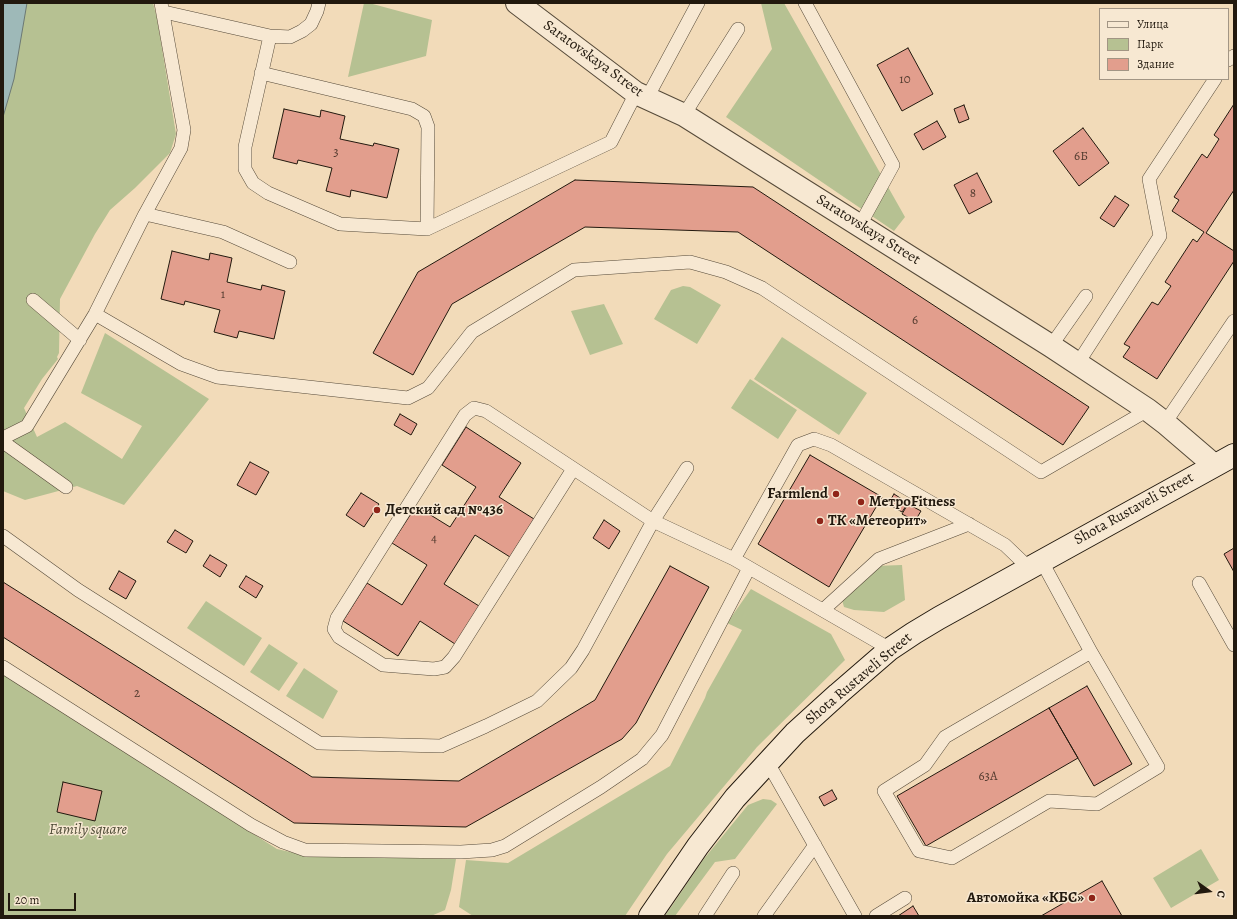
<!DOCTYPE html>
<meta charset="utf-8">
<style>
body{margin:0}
#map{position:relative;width:1237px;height:919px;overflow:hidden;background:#f2dbb9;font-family:Alegreya,serif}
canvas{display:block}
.frame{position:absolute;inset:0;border:4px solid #22190e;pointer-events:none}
.legend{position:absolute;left:1099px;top:8px;width:130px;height:72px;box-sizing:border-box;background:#f7e8d2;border:1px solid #a29584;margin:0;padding:5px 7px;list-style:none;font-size:12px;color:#22190e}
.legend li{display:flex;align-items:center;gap:8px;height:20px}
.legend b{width:20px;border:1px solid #a29584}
.north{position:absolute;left:1189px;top:871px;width:40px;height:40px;-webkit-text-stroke:3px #f7e8d2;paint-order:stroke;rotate:104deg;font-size:11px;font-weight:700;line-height:16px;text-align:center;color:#22190e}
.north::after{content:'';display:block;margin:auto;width:14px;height:18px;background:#22190e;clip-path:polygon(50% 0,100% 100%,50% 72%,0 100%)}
.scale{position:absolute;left:8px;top:893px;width:68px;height:18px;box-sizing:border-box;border:2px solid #22190e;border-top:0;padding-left:5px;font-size:12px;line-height:14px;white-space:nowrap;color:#22190e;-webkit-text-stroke:3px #f7e8d2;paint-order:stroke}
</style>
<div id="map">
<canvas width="1237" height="919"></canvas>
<div class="frame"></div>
<ul class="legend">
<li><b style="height:5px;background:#f7e8d2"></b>Улица</li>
<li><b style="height:11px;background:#b6c192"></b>Парк</li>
<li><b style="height:11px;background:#e29e8d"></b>Здание</li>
</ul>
<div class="north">С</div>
<div class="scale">20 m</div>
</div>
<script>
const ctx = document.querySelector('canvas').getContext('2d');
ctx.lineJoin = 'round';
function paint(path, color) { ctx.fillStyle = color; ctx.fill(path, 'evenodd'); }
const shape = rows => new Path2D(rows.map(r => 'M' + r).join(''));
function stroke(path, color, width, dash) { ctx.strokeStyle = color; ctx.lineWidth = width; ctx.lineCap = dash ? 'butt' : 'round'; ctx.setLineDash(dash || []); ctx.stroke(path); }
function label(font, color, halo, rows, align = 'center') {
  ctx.font = font + ' Alegreya,serif'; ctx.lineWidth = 3; ctx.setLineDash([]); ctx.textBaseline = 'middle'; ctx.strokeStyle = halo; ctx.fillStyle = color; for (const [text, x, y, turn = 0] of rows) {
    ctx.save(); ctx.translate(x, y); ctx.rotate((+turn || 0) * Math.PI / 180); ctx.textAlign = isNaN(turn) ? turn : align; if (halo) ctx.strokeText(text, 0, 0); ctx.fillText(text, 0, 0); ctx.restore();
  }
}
const green = shape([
 [3,3,153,3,157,18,176,134,170,153,135,188,110,210,95,234,60,299,59,353,57,357,58,359,42,379,24,408,37,437,65,422,122,459,142,426,81,393,105,333,209,399,124,505,77,486,25,500,3,491],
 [364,3,369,3,432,20,426,56,348,77],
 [761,3,784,3,905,217,894,231,726,117,772,49],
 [683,286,690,287,721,305,697,344,654,319,671,290],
 [604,304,623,344,590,355,571,311],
 [782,337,867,393,839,435,754,379],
 [750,379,797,410,778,439,731,408],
 [902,565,905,600,884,612,854,610,844,607,842,600,874,566],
 [751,589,831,634,845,660,757,747,667,854,625,916,473,916,459,907,466,860,508,863,670,766,705,698,707,692,742,630,727,623],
 [206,601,262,638,244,666,187,628],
 [269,644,298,663,279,691,250,672],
 [304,668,338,691,323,719,286,696],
 [3,674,277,849,299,854,319,856,456,859,451,890,445,910,431,916,3,916],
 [763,799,771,800,777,804,735,859,715,862,675,916,665,916,703,860,748,805],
 [1201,849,1219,880,1171,908,1153,878]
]);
const water = shape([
 [3,3,27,3,14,79,3,117,3,3]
]);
const building = shape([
 [908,48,933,94,902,111,877,65,908,48],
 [1234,104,1234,190,1206,233,1234,251,1234,261,1157,379,1123,357,1130,347,1124,344,1152,302,1158,305,1171,286,1165,282,1193,239,1197,242,1204,232,1172,211,1179,200,1174,197,1202,154,1207,158,1219,139,1214,135,1234,104],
 [964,105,969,119,959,123,954,109,964,105],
 [284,109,320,117,321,110,345,116,340,139,373,146,374,143,399,149,387,198,351,190,350,197,326,191,332,168,298,160,297,164,273,158,284,109],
 [937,121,946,137,923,150,914,134,937,121],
 [1083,128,1109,163,1079,186,1053,151,1083,128],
 [977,173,992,202,969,214,954,185,977,173],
 [575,180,753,187,1089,407,1063,445,738,232,585,227,452,304,413,375,373,353,418,272,575,180],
 [1115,196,1129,205,1114,227,1100,218,1115,196],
 [172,251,209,260,210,253,232,258,227,282,261,290,262,285,285,291,274,339,239,331,237,338,214,332,220,310,185,301,184,305,161,299,172,251],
 [400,414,417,424,411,435,394,425,400,414],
 [466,427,521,463,499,497,534,519,510,557,475,535,444,584,479,606,455,644,420,621,398,656,343,621,367,583,402,605,427,565,392,543,416,506,450,527,476,487,442,465,466,427],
 [810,455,882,497,829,587,758,544,810,455],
 [250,462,269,472,256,495,237,485,250,462],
 [361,493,379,504,364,527,346,515,361,493],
 [894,494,908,503,902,512,888,504,894,494],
 [908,504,921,511,915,521,902,514,908,504],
 [604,520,620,531,609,549,593,538,604,520],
 [175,530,193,541,186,553,167,542,175,530],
 [1234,548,1234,572,1224,554,1234,548],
 [210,555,227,565,220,577,203,566,210,555],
 [670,566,709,587,636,723,622,739,466,827,294,823,3,637,3,582,312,777,459,781,595,700,670,566],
 [119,571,136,581,126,599,109,589,119,571],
 [246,576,263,586,256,598,239,587,246,576],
 [1087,686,1132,764,1094,786,1049,708,1087,686],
 [1049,708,1078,758,926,846,897,796,1049,708],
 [63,782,102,791,95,821,57,812,63,782],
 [832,790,837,799,824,806,819,797,832,790],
 [1102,881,1122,916,1041,916,1102,881],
 [913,906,919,916,898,916,913,906]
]);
const lane = shape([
 [805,3,893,165,860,225],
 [164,12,270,36,290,37,302,31,311,24,317,11,319,3],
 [270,36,245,147,245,169,253,183,268,193,340,224,427,229,611,142,636,93],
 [1228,60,1234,56],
 [261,73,412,109,424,116,428,127,427,229],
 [647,98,698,3],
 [684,115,738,29],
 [145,214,223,232,290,262],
 [33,300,80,340],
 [95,314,181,364,217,377,408,398,428,388,472,332,574,270,690,262,726,272,762,288,1041,472,1148,410],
 [1051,346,1086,296],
 [1078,363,1160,236,1149,179,1215,79],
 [1165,423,1234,321],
 [3,438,27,426,95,314,145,214,181,148,184,130,161,3],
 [3,442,66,487],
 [573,469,454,657,445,667,434,669,383,665,339,637,334,629,337,618,465,415,474,408,486,411,653,521,734,559,890,649],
 [3,536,78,590,319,743,441,746,486,726,537,701,571,668,583,650,653,521,687,468],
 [734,559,798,445,814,439,831,445,1005,545,1028,567],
 [1041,560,1091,652,1158,767,1097,804,1049,801,952,858,919,851,884,791,925,765,945,737,1091,652],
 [1199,583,1234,645],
 [823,610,879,559,969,524],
 [3,667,251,825,283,842,305,850,461,852,492,850,505,846,601,787,642,759,662,735,749,568],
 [768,763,855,916],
 [705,916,733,873],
 [764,916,815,845],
 [876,916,905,898]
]);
const street = shape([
 [517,3,636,93,684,115,1051,346,1148,410,1165,423,1214,465]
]);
const secondary = shape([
 [650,916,698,846,735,798,795,733,838,694,890,649,914,633,939,618,1234,455]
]);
const markers = [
 [836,494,4,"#8f2418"],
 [861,502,4,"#8f2418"],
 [377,510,4,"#8f2418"],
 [820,521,4,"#8f2418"],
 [1092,898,4,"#8f2418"]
];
const numberNames = [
 ["10",905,80],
 ["3",336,153],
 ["6Б",1081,157],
 ["8",973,194],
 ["1",223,295],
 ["6",915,321],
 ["4",434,539],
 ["2",137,694],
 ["63А",988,777]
];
const streetNames = [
 ["Saratovskaya Street",593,59,36],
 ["Saratovskaya Street",868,230,32],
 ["Shota Rustaveli Street",1134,509,-29],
 ["Shota Rustaveli Street",859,679,-40]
];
const poiNames = [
 ["Farmlend",828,494,"right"],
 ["МетроFitness",869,502],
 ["Детский сад №436",385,510],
 ["ТК «Метеорит»",828,521],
 ["Автомойка «КБС»",1084,898,"right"]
];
const parkNames = [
 ["Family square",88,830]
];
paint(green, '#b6c192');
paint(water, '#9eb9b8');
stroke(water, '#6c7974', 1);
paint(building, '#e29e8d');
stroke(building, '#22190e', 1);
stroke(lane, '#564a39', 14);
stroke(street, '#564a39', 24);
stroke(secondary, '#22190e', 24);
stroke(lane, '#f7e8d2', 13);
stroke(street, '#f7e8d2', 22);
stroke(secondary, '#f7e8d2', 22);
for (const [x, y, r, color] of markers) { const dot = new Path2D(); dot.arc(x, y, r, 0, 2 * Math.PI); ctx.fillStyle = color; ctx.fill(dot); stroke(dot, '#f7e8d2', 1.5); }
label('13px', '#523a2e', null, numberNames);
label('15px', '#22190e', '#f7e8d2', streetNames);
label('bold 15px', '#22190e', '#f7e8d2', poiNames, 'left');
label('italic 15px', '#4e4b36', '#f7e8d2', parkNames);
</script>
